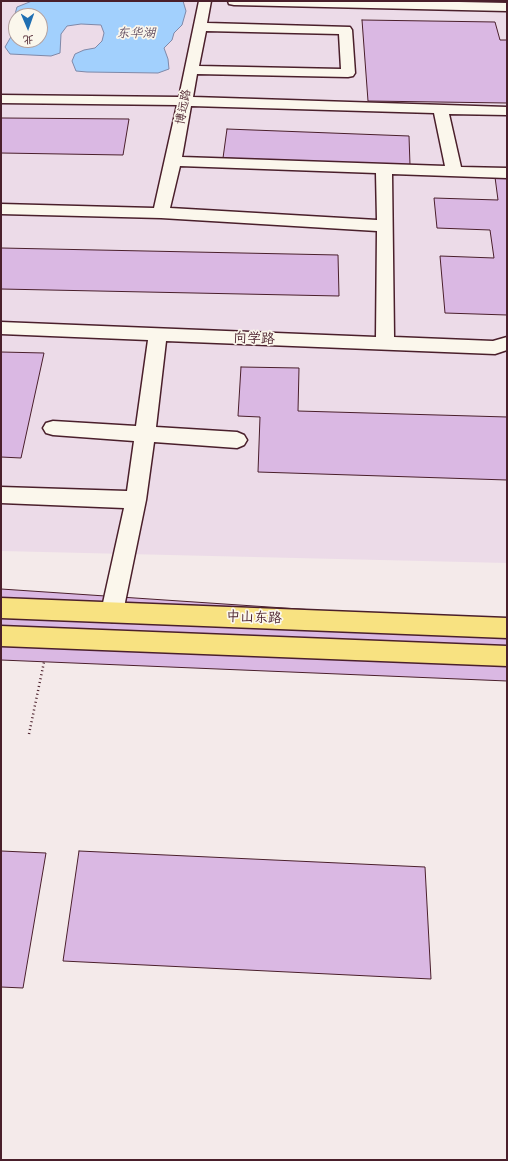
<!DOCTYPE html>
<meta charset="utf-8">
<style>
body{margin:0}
#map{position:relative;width:508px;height:1161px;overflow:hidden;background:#f4eaea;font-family:Pangolin,"LXGW WenKai TC",sans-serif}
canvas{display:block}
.frame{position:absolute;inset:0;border:2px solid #4a1f2b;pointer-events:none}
.north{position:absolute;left:8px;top:8px;width:40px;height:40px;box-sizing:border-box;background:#fbf7ec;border:1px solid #b4a19f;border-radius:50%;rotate:178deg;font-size:11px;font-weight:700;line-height:16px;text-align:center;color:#4a1f2b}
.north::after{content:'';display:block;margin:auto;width:14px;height:18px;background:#1f6fb2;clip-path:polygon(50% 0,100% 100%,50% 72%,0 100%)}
</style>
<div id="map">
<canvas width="508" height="1161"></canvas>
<div class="frame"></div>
<div class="north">北</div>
</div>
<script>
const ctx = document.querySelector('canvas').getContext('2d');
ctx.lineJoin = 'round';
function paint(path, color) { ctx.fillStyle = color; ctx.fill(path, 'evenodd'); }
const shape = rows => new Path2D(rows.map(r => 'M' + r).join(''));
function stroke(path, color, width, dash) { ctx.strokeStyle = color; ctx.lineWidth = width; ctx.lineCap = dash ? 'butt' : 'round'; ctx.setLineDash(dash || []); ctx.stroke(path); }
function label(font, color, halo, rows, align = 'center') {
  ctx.font = font + ' Pangolin,"LXGW WenKai TC",sans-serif'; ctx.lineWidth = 3.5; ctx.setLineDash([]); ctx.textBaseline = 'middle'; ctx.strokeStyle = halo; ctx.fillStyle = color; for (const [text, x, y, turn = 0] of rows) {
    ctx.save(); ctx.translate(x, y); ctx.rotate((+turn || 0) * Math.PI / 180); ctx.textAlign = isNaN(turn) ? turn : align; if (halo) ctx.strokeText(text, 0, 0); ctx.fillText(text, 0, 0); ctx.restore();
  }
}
const built = shape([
 [1,1,507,1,507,563,1,551],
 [16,16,40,16,40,40,16,40]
]);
const water = shape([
 [32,1,183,1,186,11,182,25,174,33,172,40,164,48,168,59,169,69,158,73,87,72,76,71,72,61,75,54,84,50,95,48,102,41,104,33,101,25,81,24,67,26,61,34,60,53,51,56,10,54,5,47,16,28,16,40,40,40,40,16,17,16,15,14,17,7,32,1]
]);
const building = shape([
 [362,20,495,22,500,40,507,40,507,103,368,101,362,20],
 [1,118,129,119,123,155,1,153,1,118],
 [227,129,409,136,410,165,223,158,227,129],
 [495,177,507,178,507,315,445,313,440,256,494,258,490,230,437,228,434,198,498,200,495,177],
 [1,248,338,255,339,296,1,289,1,248],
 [1,352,44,353,21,458,1,457,1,352],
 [241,367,299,368,298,411,507,417,507,480,258,472,260,417,238,416,241,367],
 [1,589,507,623,507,681,1,660,1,589],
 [1,851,46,853,23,988,1,987,1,851],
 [79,851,425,867,431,979,63,961,79,851]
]);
const path = shape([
 [29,734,44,662]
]);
const minor = shape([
 [199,1,211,1,207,23,350,27,352,30,355,73,353,76,348,77,197,74,193,97,507,107,507,115,449,114,461,167,507,168,507,178,392,174,394,337,493,341,507,337,507,350,495,354,166,341,156,427,237,432,244,435,247,440,244,445,237,448,154,442,146,500,123,612,120,619,112,622,104,619,101,612,124,508,1,503,1,487,127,491,134,441,53,435,46,433,43,428,46,423,53,421,136,426,148,340,1,334,1,322,376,337,377,231,161,218,1,214,1,204,154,208,177,105,1,103,1,95,179,97,199,1],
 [206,31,339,34,341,69,199,66,206,31],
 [191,106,434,113,445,166,182,157,191,106],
 [180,166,376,173,377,220,170,208,180,166],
 [228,1,411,1,507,3,507,11,234,5,229,4,228,1]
]);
const major = shape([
 [1,598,507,618,507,638,1,618,1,598],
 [1,626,507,646,507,666,1,646,1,626]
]);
const farStreetnames = [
 ["博远路",184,107,-79]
];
const farWaternames = [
 ["东华湖",136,34]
];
const streetNames = [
 ["向学路",254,339,2],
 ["中山东路",254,618,2]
];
paint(built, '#ecdbe8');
paint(water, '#a2d0fd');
stroke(water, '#7f89a9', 1);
paint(building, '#dab8e3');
stroke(building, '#4a1f2b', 1);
stroke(minor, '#4a1f2b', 3);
stroke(major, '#4a1f2b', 3);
stroke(path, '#4a1f2b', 2.5, [1, 3]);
paint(minor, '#fbf7ec');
paint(major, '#f8e281');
label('12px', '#4a1f2b', '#fbf7ec', farStreetnames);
label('italic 13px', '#604b60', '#fbf7ec', farWaternames);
label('14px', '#4a1f2b', '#fbf7ec', streetNames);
</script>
